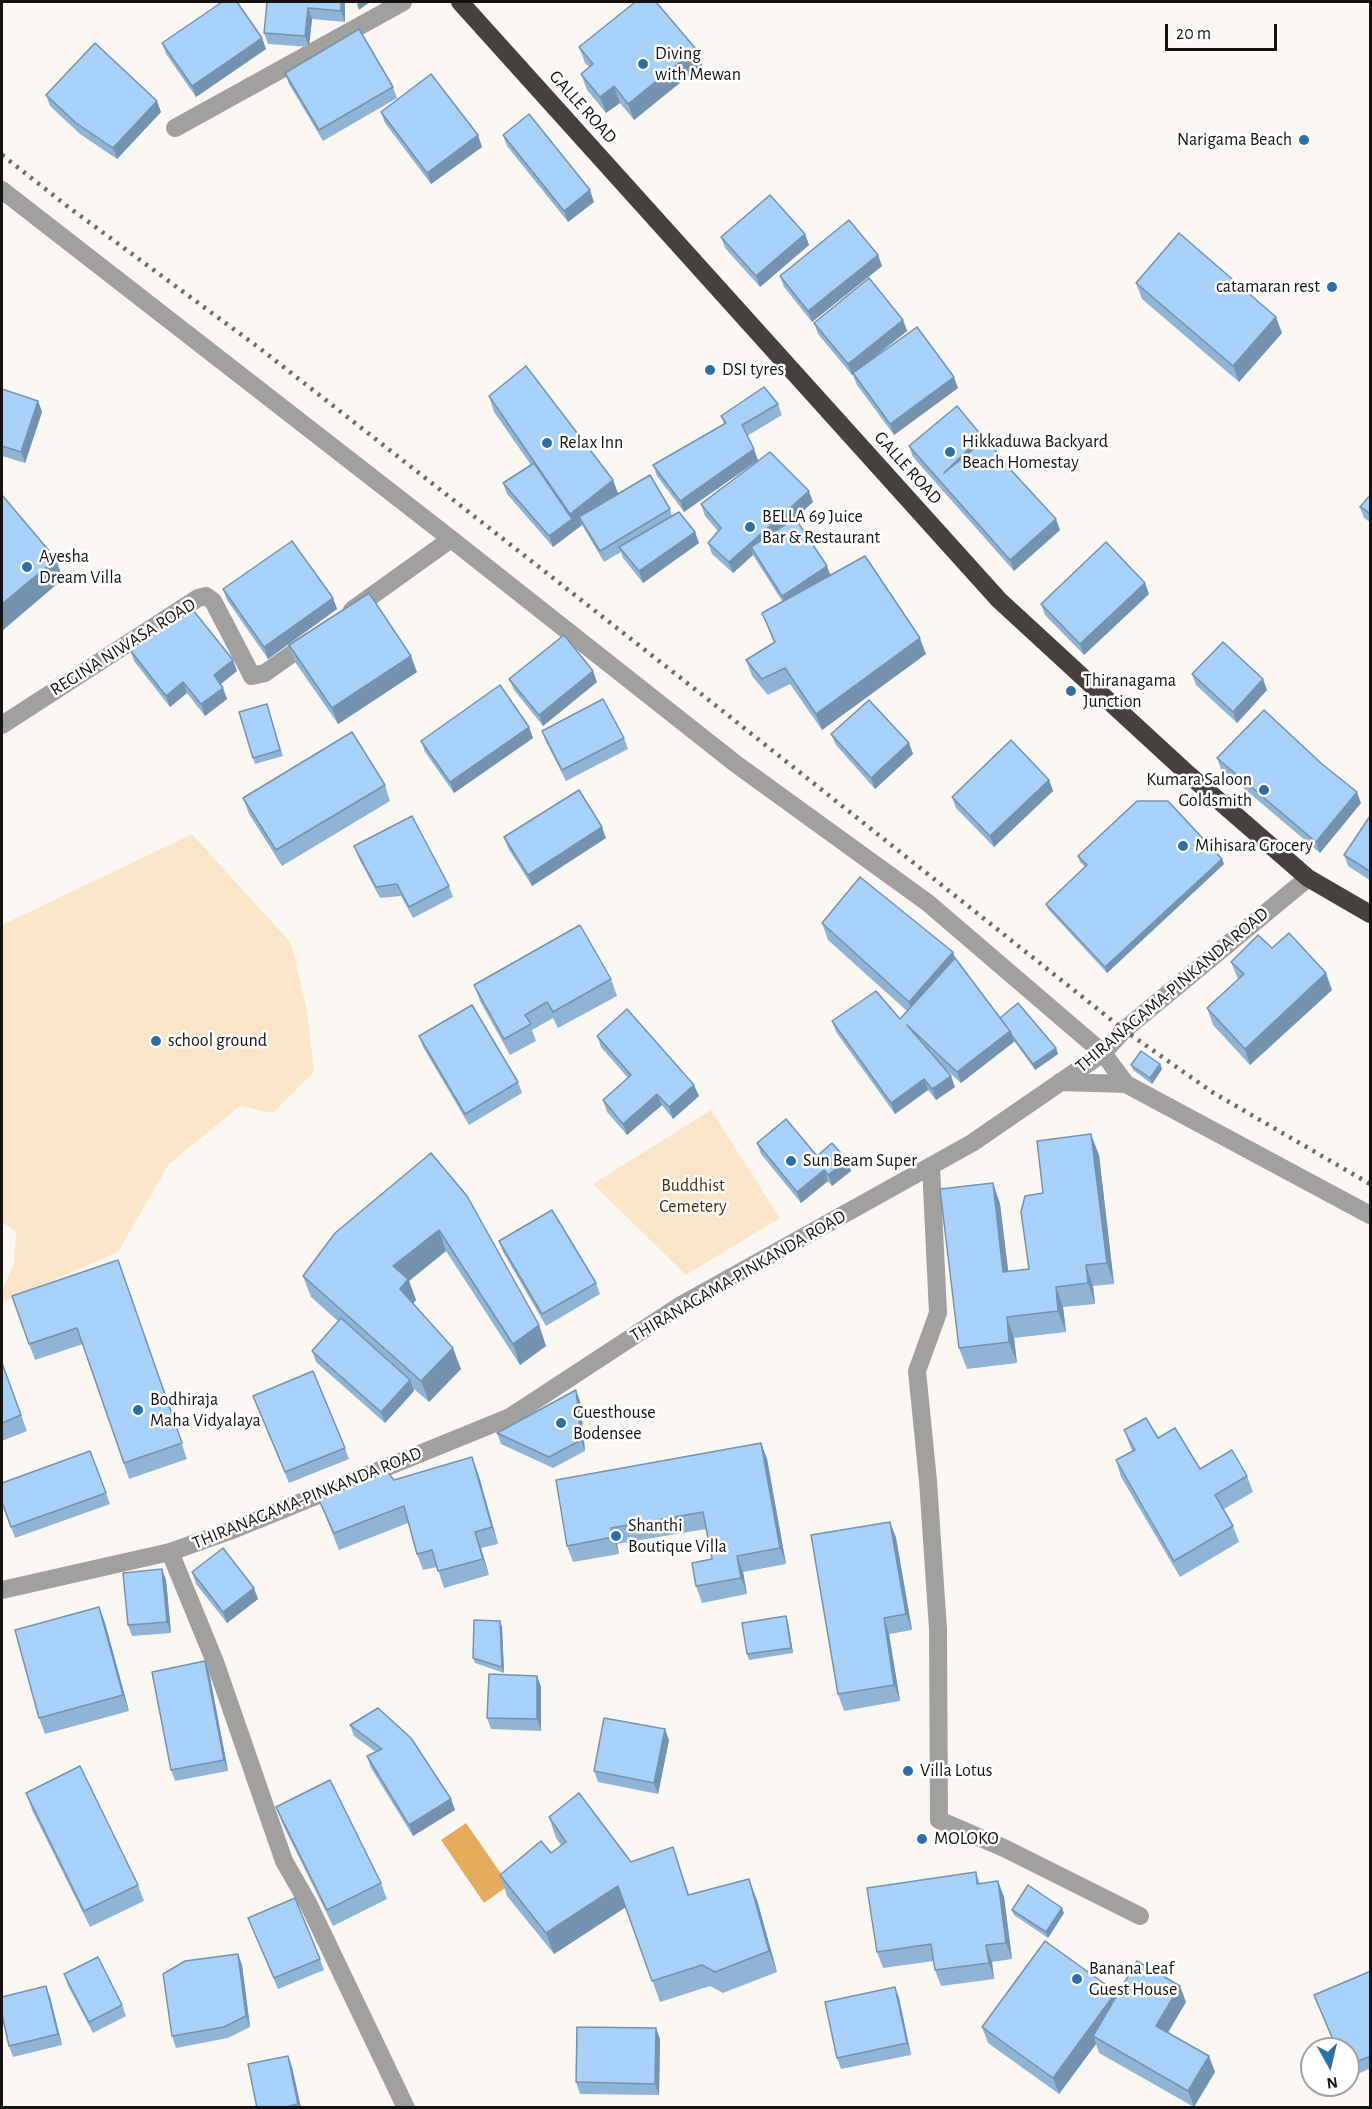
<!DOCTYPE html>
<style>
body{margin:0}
#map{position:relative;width:1372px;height:2109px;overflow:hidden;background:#faf7f3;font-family:"Alegreya Sans",sans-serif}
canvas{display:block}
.frame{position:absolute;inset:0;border:3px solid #141312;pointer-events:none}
.north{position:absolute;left:1300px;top:2037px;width:60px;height:60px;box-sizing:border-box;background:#fff;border:2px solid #a1a1a0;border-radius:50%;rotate:172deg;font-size:16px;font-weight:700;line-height:24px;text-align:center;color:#141312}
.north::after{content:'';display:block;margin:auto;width:21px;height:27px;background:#2d6fa5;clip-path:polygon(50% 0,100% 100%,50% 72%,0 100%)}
.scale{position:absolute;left:1165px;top:24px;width:112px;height:27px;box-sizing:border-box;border:3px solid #141312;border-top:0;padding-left:8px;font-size:18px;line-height:21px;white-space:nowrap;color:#141312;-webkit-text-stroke:4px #fff;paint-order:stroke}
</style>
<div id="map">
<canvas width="1372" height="2109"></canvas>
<div class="frame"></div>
<div class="north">N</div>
<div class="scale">20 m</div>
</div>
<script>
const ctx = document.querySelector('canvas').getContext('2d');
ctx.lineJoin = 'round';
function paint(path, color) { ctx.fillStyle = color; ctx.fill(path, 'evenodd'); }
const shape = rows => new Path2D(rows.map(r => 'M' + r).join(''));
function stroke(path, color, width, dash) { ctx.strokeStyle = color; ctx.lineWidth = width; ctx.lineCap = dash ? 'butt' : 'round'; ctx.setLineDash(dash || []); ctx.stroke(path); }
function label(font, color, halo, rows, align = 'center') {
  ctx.font = font + ' "Alegreya Sans",sans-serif'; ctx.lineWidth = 5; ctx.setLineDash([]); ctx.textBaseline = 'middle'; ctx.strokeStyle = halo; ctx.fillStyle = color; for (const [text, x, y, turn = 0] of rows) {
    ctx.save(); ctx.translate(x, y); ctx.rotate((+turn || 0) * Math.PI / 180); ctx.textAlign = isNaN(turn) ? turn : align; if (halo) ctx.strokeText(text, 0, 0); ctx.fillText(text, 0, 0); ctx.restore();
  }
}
const green = shape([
 [192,834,291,943,307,1010,314,1072,273,1113,240,1106,169,1164,118,1252,2,1302,2,1291,14,1263,16,1232,2,1222,2,925],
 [711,1110,780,1218,686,1275,593,1184]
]);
const water = shape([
 [466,1823,509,1885,484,1903,441,1840]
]);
const minor = shape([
 [175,128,403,2],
 [2,190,451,539,736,764,928,903,1103,1053,1126,1084,1370,1215],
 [352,610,451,539],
 [2,725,198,598,206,596,213,601,252,676,265,673,310,641],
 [1060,1082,1126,1084],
 [931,1166,938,1313,917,1371,928,1481,938,1629,939,1820,1004,1848,1140,1916],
 [170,1552,215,1662,284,1861,308,1903,406,2108],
 [2,1590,170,1552,235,1529,510,1417,681,1305,972,1143,1103,1053,1124,1030,1308,878]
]);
const highway = shape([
 [460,2,999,600,1188,774,1308,878,1370,914]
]);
const rail = shape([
 [2,155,67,206,258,347,705,697,1124,1030,1212,1092,1370,1184]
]);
const wall = shape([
 [267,2,345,2,345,22,312,19,309,47,268,44,264,33],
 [262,38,266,49,196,97,166,54,162,43],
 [579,47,702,65,634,120,620,103,606,113,587,90,581,74,589,67,585,63],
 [285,73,393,87,397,98,323,141,289,84],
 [46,95,161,112,117,159,80,134,50,106],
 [381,112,478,135,482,147,431,184,385,123],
 [503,135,594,202,568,222,507,146],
 [805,234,809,245,760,287,725,248,721,237],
 [878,255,882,266,812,322,784,287,780,276],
 [1136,283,1282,333,1239,382,1142,299],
 [903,320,907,331,871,360,958,388,894,435,857,385,853,375,852,375,818,334,814,323],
 [2,389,38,401,42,412,25,463,2,456],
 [489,396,613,480,618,494,670,509,672,516,695,532,699,543,643,583,623,558,621,552,604,562,582,525,553,547,507,494,503,483,531,465,494,412],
 [778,404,782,415,747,436,758,460,813,502,793,520,831,575,926,654,822,730,790,684,768,695,752,676,746,660,774,643,762,613,782,601,753,555,733,573,712,554,708,543,718,531,705,516,701,504,756,462,684,512,657,476,653,465,724,424,721,416],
 [984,441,1010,469,1060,530,1014,571,913,457,909,446],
 [1371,494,1371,523,1364,518,1360,507],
 [223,589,333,598,337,609,268,659,227,600],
 [1149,594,1084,655,1045,615,1041,604],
 [289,645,417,672,338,724,295,662],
 [130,650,237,671,221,684,227,699,205,716,187,693,170,707,134,661],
 [1192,674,1267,690,1237,723,1196,685],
 [509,679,597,682,543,726,514,690],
 [267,704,283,756,255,764,239,712],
 [529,727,533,738,454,793,425,752,421,741],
 [542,731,624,738,628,749,566,781,546,742],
 [831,734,909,743,913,754,875,789,836,745],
 [1217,758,1361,803,1320,853,1221,769],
 [1049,780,1053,791,994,847,956,808,952,797],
 [385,785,390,801,282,866,249,814,243,798],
 [1371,816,1371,881,1348,866,1344,855],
 [504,837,606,838,532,886,508,848],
 [354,846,449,886,453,897,413,918,401,896,380,898,358,857],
 [1078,856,1224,864,1107,973,1048,909,1046,904,1085,867,1080,862],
 [822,923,953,952,955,958,1000,1018,1056,1048,1058,1054,1035,1070,1014,1041,961,1083,939,1063,955,1087,936,1100,928,1090,895,1114,836,1032,832,1021,900,1019,907,1011,828,940],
 [1272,948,1332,990,1250,1065,1213,1025,1207,1008,1238,979,1231,962],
 [611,979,617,996,558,1028,553,1018,532,1030,536,1041,510,1055,480,1001,474,985],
 [419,1036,518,1082,522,1093,469,1125,423,1047],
 [597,1036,699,1096,673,1119,662,1105,627,1135,607,1112,603,1100,628,1078,601,1047],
 [1160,1064,1162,1069,1152,1084,1133,1070,1131,1065],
 [757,1143,817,1156,847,1160,851,1171,832,1186,828,1181,801,1203,761,1154],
 [431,1153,539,1325,546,1346,520,1365,446,1251,409,1281,416,1300,413,1303,461,1369,429,1402,414,1389,414,1391,385,1423,316,1362,312,1351,339,1322,311,1297,303,1276],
 [1099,1155,1114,1284,1093,1286,1095,1304,1063,1307,1066,1332,1014,1338,1017,1363,967,1369,959,1348,993,1183,1000,1204,1008,1271,1029,1269],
 [499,1241,596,1283,600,1294,546,1326,503,1252],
 [118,1260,187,1459,129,1479,83,1344,35,1360,29,1344],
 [2,1363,27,1431,2,1441],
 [253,1396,345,1448,349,1459,289,1483],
 [580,1401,585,1451,553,1468,501,1444,497,1433],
 [1124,1430,1158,1438,1200,1469,1247,1476,1253,1492,1224,1509,1233,1526,1239,1542,1180,1577,1121,1477,1116,1460,1132,1451],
 [761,1443,767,1459,786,1564,743,1572,747,1594,702,1603,696,1586,712,1559,706,1529,617,1544,619,1554,573,1562,567,1546],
 [478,1473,498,1544,481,1548,489,1575,444,1588,437,1567,423,1570,417,1554,408,1523,339,1550,319,1500,394,1480],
 [106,1493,110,1504,15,1538,2,1502],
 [890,1522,896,1538,912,1630,889,1634,900,1701,844,1711,838,1694],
 [162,1569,166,1580,171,1633,132,1636,128,1625],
 [192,1572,258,1599,227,1623,196,1584],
 [99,1607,105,1623,129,1711,45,1734,39,1718],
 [500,1621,502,1627,504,1673,475,1663,473,1658],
 [788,1622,793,1653,749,1660,747,1654],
 [209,1672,228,1771,175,1781,171,1770],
 [537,1676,541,1687,541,1731,491,1729,487,1718],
 [350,1725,451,1799,455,1810,413,1836,371,1768,367,1756,376,1752,354,1736],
 [669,1740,658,1794,598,1782,594,1771],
 [26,1793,138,1885,144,1901,90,1927,32,1810],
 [276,1807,381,1883,387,1899,333,1926,282,1823],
 [549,1817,631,1862,673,1847,689,1895,757,1900,777,1972,723,1993,710,1986,660,2002,626,1907,554,1954,507,1896,500,1875,551,1853,561,1845,556,1838],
 [976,1872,980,1884,998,1881,1004,1897,1012,1959,992,1962,994,1979,941,1986,935,1970,934,1961,883,1968,877,1952],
 [1012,1910,1064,1913,1048,1938,1014,1915],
 [248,1918,320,1959,324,1970,278,1989],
 [242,1965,250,2027,228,2038,176,2048,172,2036],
 [1371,1971,1371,2068,1349,2078,1348,2076,1348,2049,1337,2049,1314,1995],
 [64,1974,122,2005,126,2016,93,2033,68,1986],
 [895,1987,899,1998,911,2055,841,2069,837,2058],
 [1117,1995,1186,2002,1168,2033,1215,2072,1194,2107,1099,2053,1096,2044,1059,2094,988,2043,982,2027],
 [50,1997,62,2045,13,2057,9,2046],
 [660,2039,659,2095,580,2094,576,2082],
 [288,2056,292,2067,301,2108,257,2108]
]);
const shadedWall = shape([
 [341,2,345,2,345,22,341,11],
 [360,2,370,2,359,10,357,4],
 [308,8,312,19,309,47,305,36],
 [262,38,266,49,196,97,192,86],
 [696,49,702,65,634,120,628,104],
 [614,86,620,103,606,113,600,97],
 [157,101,161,112,117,159,113,148],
 [478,135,482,147,431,184,427,173],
 [590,190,594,202,568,222,564,211],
 [805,234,809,245,760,287,756,276],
 [878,255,882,266,812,322,808,311],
 [1276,317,1282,333,1239,382,1233,366],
 [903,320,907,331,852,375,848,364],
 [954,377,958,388,894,435,890,424],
 [38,401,42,412,25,463,21,452],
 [982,436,986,447,944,473],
 [754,449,758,460,684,512,680,501],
 [613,480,619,496,579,517,582,525,553,547,549,536,572,519,570,514],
 [809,491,813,502,755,554,751,547,753,555,733,573,729,562],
 [1056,519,1060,530,1014,571,1010,560],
 [695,532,699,543,643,583,639,571],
 [56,559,63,579,2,631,2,604],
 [827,566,831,577,786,607,782,596],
 [1145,583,1149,594,1084,655,1080,644],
 [333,598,337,609,268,659,264,647],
 [920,638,926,654,822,730,816,714],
 [411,656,417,672,338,724,332,708],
 [233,660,237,671,218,686,214,675],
 [593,671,597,682,543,726,539,715],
 [1263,679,1267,690,1237,723,1233,712],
 [183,682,187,693,170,707,166,696],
 [223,688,227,699,205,716,201,704],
 [529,727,533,738,454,793,450,782],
 [909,743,913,754,875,789,871,778],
 [1049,780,1053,791,994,847,990,836],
 [1357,792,1361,803,1320,853,1316,842],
 [602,827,606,838,532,886,528,875],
 [1222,859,1224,864,1107,973,1105,967],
 [953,952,959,969,915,1018,909,1002],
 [1326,973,1332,990,1250,1065,1245,1049],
 [1010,1031,1014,1042,961,1083,957,1072],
 [1056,1048,1058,1054,1035,1070,1033,1064],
 [1160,1064,1162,1069,1152,1084,1150,1078],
 [951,1076,955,1087,936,1100,932,1089],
 [924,1079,928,1090,895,1114,891,1103],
 [694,1085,699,1096,673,1119,669,1107],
 [657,1094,662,1105,627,1135,623,1124],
 [1091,1134,1099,1155,1114,1284,1107,1263],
 [847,1160,851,1171,832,1186,828,1175],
 [824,1170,828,1181,801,1203,797,1192],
 [993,1183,1000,1204,1011,1293,1003,1272],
 [439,1230,446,1251,409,1281,416,1300,408,1310,393,1266],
 [1086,1265,1093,1286,1095,1304,1088,1283],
 [1056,1287,1063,1307,1066,1332,1058,1311],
 [1007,1317,1014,1338,1017,1363,1009,1342],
 [539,1325,546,1346,520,1365,513,1344],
 [453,1348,461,1369,429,1402,421,1381],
 [410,1380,414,1391,385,1423,381,1412],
 [576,1390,580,1401,585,1451,581,1440],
 [761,1443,767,1459,786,1564,780,1548],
 [472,1457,478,1473,498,1544,492,1527],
 [890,1522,896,1538,912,1630,906,1614],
 [611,1528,617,1544,619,1554,613,1537],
 [475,1532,481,1548,489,1575,483,1559],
 [737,1556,743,1572,747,1594,741,1578],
 [162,1569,166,1580,171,1633,167,1622],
 [254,1588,258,1599,227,1623,223,1612],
 [99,1607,105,1623,129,1711,123,1695],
 [786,1616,788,1622,793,1653,791,1648],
 [884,1618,889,1634,900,1701,894,1685],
 [500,1621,502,1627,504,1673,502,1667],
 [205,1661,209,1672,228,1771,224,1760],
 [537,1676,541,1687,541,1731,537,1719],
 [665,1729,669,1740,658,1794,654,1783],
 [451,1799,455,1810,413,1836,409,1825],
 [673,1847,696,1916,688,1895],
 [749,1879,757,1900,777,1972,769,1951],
 [998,1881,1004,1897,1012,1959,1006,1943],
 [618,1886,626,1907,554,1954,546,1933],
 [1062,1908,1064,1913,1048,1938,1046,1932],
 [986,1945,992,1962,994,1979,989,1963],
 [238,1954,242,1965,250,2027,246,2016],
 [46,1986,50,1997,62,2045,58,2034],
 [1180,1986,1186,2002,1162,2042,1156,2026],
 [895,1987,899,1998,911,2055,907,2043],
 [1116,1992,1122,2009,1093,2036,1096,2044,1059,2094,1053,2078],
 [656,2028,660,2039,659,2095,655,2084],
 [288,2056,292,2067,301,2108,300,2108,298,2104],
 [1209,2056,1215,2072,1194,2107,1188,2091]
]);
const building = shape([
 [222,2,237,2,262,38,192,86,162,43,222,2],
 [267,2,341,2,341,11,308,8,305,36,264,33,267,2],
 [635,2,656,2,696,49,628,104,614,86,600,97,581,74,593,64,579,47,635,2],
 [359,29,393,87,319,130,285,73,359,29],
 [95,43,157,101,113,148,76,123,46,95,95,43],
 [431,74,478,135,427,173,381,112,431,74],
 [529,114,590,190,564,211,503,135,529,114],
 [770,195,805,234,756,276,721,237,770,195],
 [849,220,878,255,808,311,780,276,849,220],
 [1179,233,1276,317,1233,366,1136,283,1179,233],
 [869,278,903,320,848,364,814,323,869,278],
 [917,327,954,377,890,424,853,373,917,327],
 [526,366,613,480,570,514,489,396,526,366],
 [764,387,778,404,742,425,754,449,680,501,653,465,726,423,721,416,764,387],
 [2,389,38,401,21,452,2,446,2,389],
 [957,406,982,436,944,473,986,439,1010,469,1056,519,1010,560,909,446,957,406],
 [770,452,809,491,729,562,708,543,721,528,701,504,770,452],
 [534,463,572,519,549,536,503,483,534,463],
 [650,475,670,509,600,551,579,517,650,475],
 [1371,494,1371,514,1360,507,1371,494],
 [2,495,56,559,2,604,2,495],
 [679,512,695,532,639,571,619,547,679,512],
 [795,518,827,566,782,596,751,547,795,518],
 [292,541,333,598,264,647,223,589,292,541],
 [1106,542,1145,583,1080,644,1041,604,1106,542],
 [865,556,920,638,816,714,785,668,762,679,746,660,775,642,762,613,865,556],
 [369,593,411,656,332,708,289,645,369,593],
 [189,605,233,660,214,675,223,688,201,704,183,682,166,696,130,650,189,605],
 [564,635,593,671,539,715,509,679,564,635],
 [1223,642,1263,679,1233,712,1192,674,1223,642],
 [500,685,529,727,450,782,421,741,500,685],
 [603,699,624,738,562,770,542,731,603,699],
 [869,700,909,743,871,778,831,734,869,700],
 [267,704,280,750,253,758,239,712,267,704],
 [1264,710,1322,764,1357,792,1316,842,1217,758,1264,710],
 [352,732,385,785,276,850,243,798,352,732],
 [1011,740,1049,780,990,836,952,797,1011,740],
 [579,790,602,827,528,875,504,837,579,790],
 [1137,801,1168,801,1222,859,1105,967,1046,904,1087,865,1078,856,1137,801],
 [412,816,449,886,409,907,397,884,376,887,354,846,412,816],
 [1370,816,1371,816,1371,872,1344,855,1370,816],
 [860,877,953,952,909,1002,822,923,860,877],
 [580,925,611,979,553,1012,547,1002,525,1015,531,1024,504,1039,474,985,580,925],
 [1289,933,1326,973,1245,1049,1207,1008,1244,974,1231,962,1258,935,1272,948,1289,933],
 [955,958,1010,1031,957,1072,907,1025,951,1076,932,1089,924,1079,891,1103,832,1021,876,991,900,1019,955,958],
 [1018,1003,1056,1048,1033,1064,1012,1036,1010,1031,1000,1018,1018,1003],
 [472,1005,518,1082,465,1114,419,1036,472,1005],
 [627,1009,694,1085,669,1107,657,1094,623,1124,603,1100,631,1075,597,1036,627,1009],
 [1141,1051,1160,1064,1150,1078,1131,1065,1141,1051],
 [786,1119,817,1156,832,1143,847,1160,828,1175,824,1170,797,1192,757,1143,786,1119],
 [1091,1134,1107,1263,1086,1265,1088,1283,1056,1287,1058,1311,1007,1317,1009,1342,959,1348,940,1189,993,1183,1003,1272,1029,1269,1021,1212,1025,1196,1043,1193,1037,1141,1091,1134],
 [431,1153,467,1196,539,1325,513,1344,439,1230,393,1266,408,1279,400,1289,453,1348,421,1381,303,1276,335,1233,431,1153],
 [552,1210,596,1283,542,1314,499,1241,552,1210],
 [118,1260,182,1443,124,1463,77,1328,29,1344,12,1296,118,1260],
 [341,1318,410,1380,381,1412,312,1351,341,1318],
 [2,1363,21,1415,2,1423,2,1363],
 [313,1371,345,1448,285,1472,253,1396,313,1371],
 [576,1390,581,1440,549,1457,497,1433,576,1390],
 [1146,1418,1158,1438,1175,1428,1200,1469,1232,1450,1247,1476,1215,1495,1233,1526,1174,1561,1116,1460,1135,1450,1124,1430,1146,1418],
 [761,1443,780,1548,737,1556,741,1578,696,1586,692,1563,712,1559,703,1512,611,1528,613,1537,567,1546,556,1480,761,1443],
 [90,1451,106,1493,11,1527,2,1502,2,1483,90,1451],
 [472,1457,492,1527,475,1532,483,1559,438,1571,432,1550,417,1554,404,1506,334,1533,319,1500,387,1471,394,1480,472,1457],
 [890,1522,906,1614,884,1618,894,1685,838,1694,811,1535,890,1522],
 [223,1548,254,1588,223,1612,192,1572,223,1548],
 [162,1569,167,1622,128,1625,123,1573,162,1569],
 [99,1607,123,1695,39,1718,15,1630,99,1607],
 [786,1616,791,1648,747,1654,742,1623,786,1616],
 [474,1620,500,1621,502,1667,473,1658,474,1620],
 [205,1661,224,1760,171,1770,152,1672,205,1661],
 [489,1674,537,1676,537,1719,487,1718,489,1674],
 [378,1708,411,1738,451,1799,409,1825,367,1756,382,1749,350,1725,378,1708],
 [604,1718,665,1729,654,1783,594,1771,604,1718],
 [80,1766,138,1885,84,1911,26,1793,80,1766],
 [330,1780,381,1883,327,1910,276,1807,330,1780],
 [579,1793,631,1862,673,1847,688,1895,749,1879,769,1951,715,1972,702,1965,652,1981,618,1886,546,1933,500,1875,541,1841,551,1853,566,1842,549,1817,579,1793],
 [976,1872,977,1884,998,1881,1006,1943,986,1945,989,1963,935,1970,931,1944,877,1952,867,1888,976,1872],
 [1028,1885,1062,1908,1046,1932,1012,1910,1028,1885],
 [295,1898,320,1959,274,1978,248,1918,295,1898],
 [1045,1941,1116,1992,1053,2078,982,2027,1045,1941],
 [238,1954,246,2016,224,2027,172,2036,163,1974,185,1961,238,1954],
 [98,1957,122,2005,89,2022,64,1974,98,1957],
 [1137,1961,1180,1986,1156,2026,1209,2056,1188,2091,1093,2036,1137,1961],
 [1371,1971,1371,2056,1348,2065,1348,2049,1337,2049,1314,1995,1371,1971],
 [46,1986,58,2034,9,2046,2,2015,2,1997,46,1986],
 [895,1987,907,2043,837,2058,825,2002,895,1987],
 [577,2027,656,2028,655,2084,576,2082,577,2027],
 [288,2056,298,2104,281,2108,257,2108,248,2064,288,2056]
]);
const markers = [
 [643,64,6,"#2d6fa5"],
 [1304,140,6,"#2d6fa5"],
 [1332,287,6,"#2d6fa5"],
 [710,370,6,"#2d6fa5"],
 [547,443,6,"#2d6fa5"],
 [950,452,6,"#2d6fa5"],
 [750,527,6,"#2d6fa5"],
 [27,567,6,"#2d6fa5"],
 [1071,691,6,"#2d6fa5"],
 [1264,790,6,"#2d6fa5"],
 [1183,846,6,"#2d6fa5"],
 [156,1041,6,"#2d6fa5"],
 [791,1161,6,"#2d6fa5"],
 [138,1410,6,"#2d6fa5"],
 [561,1423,6,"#2d6fa5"],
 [616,1536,6,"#2d6fa5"],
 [908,1771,6,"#2d6fa5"],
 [922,1839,6,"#2d6fa5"],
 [1077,1979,6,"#2d6fa5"]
];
const poiNames = [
 ["Diving",655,54],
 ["with Mewan",655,75],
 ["Narigama Beach",1292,140,"right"],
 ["catamaran rest",1320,287,"right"],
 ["DSI tyres",722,370],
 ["Hikkaduwa Backyard",962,442],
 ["Beach Homestay",962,463],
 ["Relax Inn",559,443],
 ["BELLA 69 Juice",762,517],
 ["Bar & Restaurant",762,538],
 ["Ayesha",39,557],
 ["Dream Villa",39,578],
 ["Thiranagama",1083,681],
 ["Junction",1083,702],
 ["Kumara Saloon",1252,780,"right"],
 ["Goldsmith",1252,801,"right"],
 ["Mihisara Grocery",1195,846],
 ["school ground",168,1041],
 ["Sun Beam Super",803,1161],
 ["Bodhiraja",150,1400],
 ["Maha Vidyalaya",150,1421],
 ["Guesthouse",573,1413],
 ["Bodensee",573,1434],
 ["Shanthi",628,1526],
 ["Boutique Villa",628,1547],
 ["Villa Lotus",920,1771],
 ["MOLOKO",934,1839],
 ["Banana Leaf",1089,1969],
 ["Guest House",1089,1990]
];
const streetNames = [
 ["GALLE ROAD",583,107,48],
 ["GALLE ROAD",908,468,48],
 ["REGINA NIWASA ROAD",123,647,-32],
 ["THIRANAGAMA-PINKANDA ROAD",1172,990,-40],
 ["THIRANAGAMA-PINKANDA ROAD",738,1276,-30],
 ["THIRANAGAMA-PINKANDA ROAD",307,1498,-22]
];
const parkNames = [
 ["Buddhist",693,1186],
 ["Cemetery",693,1207]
];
paint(green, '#fbe5c8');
paint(water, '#e4ac5c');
stroke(minor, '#a2a09f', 18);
stroke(highway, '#44413f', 18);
stroke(rail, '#6e6c6a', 4.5, [3, 6]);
paint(wall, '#90b4d5');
paint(shadedWall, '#7592ae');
paint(building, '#a7d1f8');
stroke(building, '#7592ae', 1.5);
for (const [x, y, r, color] of markers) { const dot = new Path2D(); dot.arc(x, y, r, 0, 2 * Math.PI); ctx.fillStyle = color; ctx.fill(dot); stroke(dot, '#fff', 2); }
label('18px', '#141312', '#fff', poiNames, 'left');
label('18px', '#141312', '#fff', streetNames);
label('18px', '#47310e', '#fff', parkNames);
</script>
